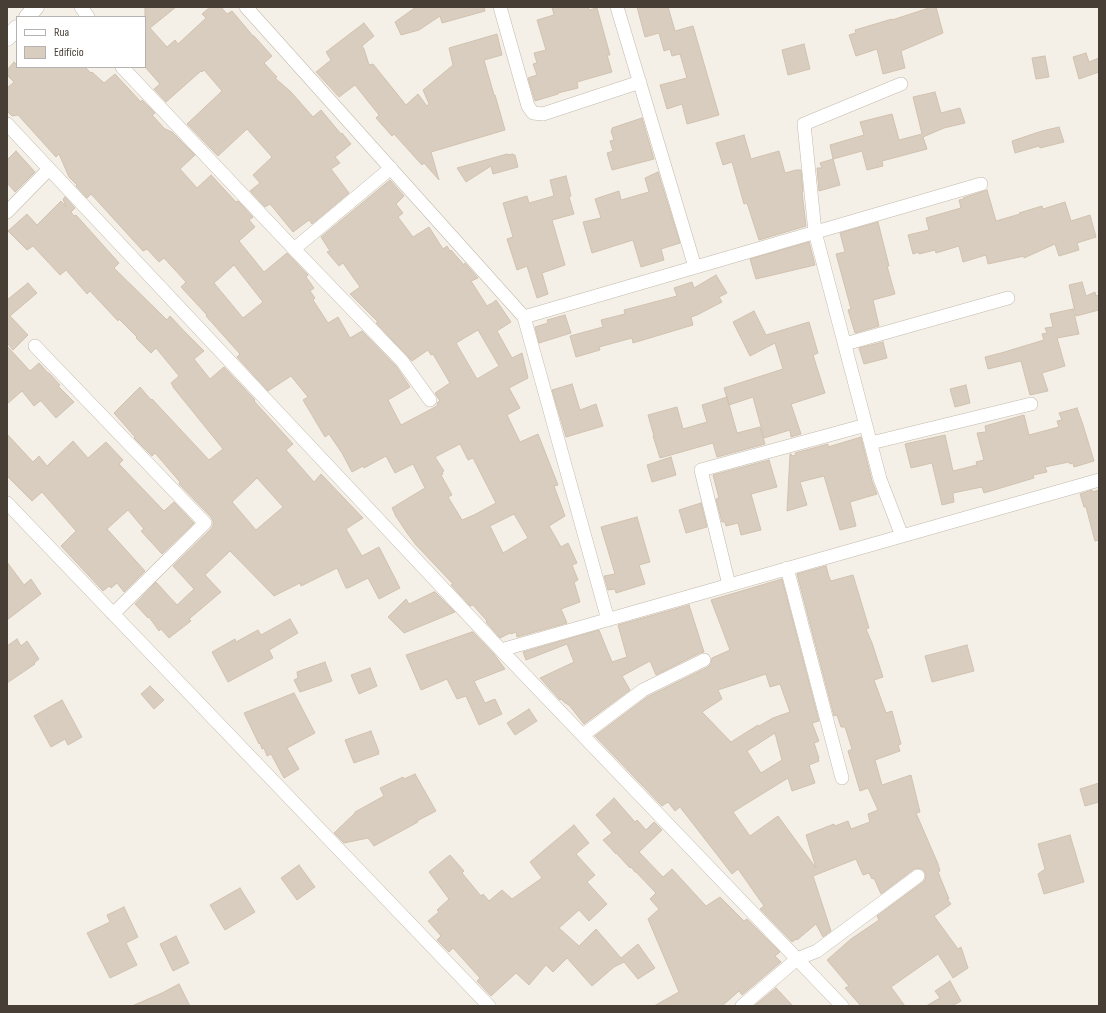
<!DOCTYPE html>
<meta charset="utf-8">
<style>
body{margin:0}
#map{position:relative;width:1106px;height:1013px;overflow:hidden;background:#f4efe7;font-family:"Sofia Sans Condensed",sans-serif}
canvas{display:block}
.frame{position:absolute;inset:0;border:8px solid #473f36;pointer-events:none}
.legend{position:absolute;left:16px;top:16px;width:130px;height:52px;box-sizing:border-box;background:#fff;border:1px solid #b5b2af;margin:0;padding:5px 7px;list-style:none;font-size:12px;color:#473f36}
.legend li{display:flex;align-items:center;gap:8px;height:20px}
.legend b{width:20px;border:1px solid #b5b2af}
</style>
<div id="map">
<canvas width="1106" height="1013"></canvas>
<div class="frame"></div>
<ul class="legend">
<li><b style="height:5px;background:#fff"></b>Rua</li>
<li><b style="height:11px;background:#d9cdbf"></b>Edifício</li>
</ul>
</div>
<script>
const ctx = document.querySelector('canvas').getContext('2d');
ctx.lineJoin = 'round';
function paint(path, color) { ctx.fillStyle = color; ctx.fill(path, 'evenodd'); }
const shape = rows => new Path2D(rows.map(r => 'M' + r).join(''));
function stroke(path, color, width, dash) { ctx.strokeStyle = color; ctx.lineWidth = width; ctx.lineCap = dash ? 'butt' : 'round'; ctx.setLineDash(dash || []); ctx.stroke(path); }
const building = shape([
 [145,7,176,7,150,28,167,47,175,40,178,44,206,18,202,14,210,7,221,7,227,14,232,11,253,36,254,36,272,56,264,63,277,77,275,78,291,92,313,117,321,110,341,134,342,133,351,144,335,157,340,163,331,169,349,193,312,224,309,220,293,232,270,204,265,207,250,191,260,183,253,175,272,157,247,129,218,156,187,124,222,91,204,70,202,72,201,71,166,102,154,89,160,84,145,67,145,7],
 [416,7,484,7,485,11,442,23,440,16,419,30,401,35,395,22,416,7],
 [552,7,588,7,589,10,597,8,610,55,607,55,612,72,577,82,578,88,558,93,558,94,535,101,528,78,537,75,533,64,537,63,534,53,546,50,537,20,554,15,552,7],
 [637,7,668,7,675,31,693,26,719,115,687,124,682,104,667,109,660,85,687,78,680,54,672,56,670,49,664,51,659,33,645,37,637,7],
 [932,7,936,7,943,33,901,51,905,68,883,74,877,49,856,56,849,35,856,33,855,30,892,19,892,20,932,7],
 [364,23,374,36,362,46,364,49,369,65,373,64,406,105,418,94,427,106,429,104,423,90,453,65,449,48,497,34,502,55,484,60,494,95,495,95,505,130,431,152,439,180,424,163,422,165,394,134,392,136,376,118,379,115,355,85,339,97,316,72,331,60,326,52,364,23],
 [804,44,810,69,788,75,782,50,804,44],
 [1086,53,1089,62,1099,58,1099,72,1079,79,1073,57,1086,53],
 [1045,56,1049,77,1036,79,1032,58,1045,56],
 [14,62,17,65,17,67,85,67,91,73,92,72,104,83,115,74,141,102,142,100,155,113,152,115,165,129,172,132,195,155,180,169,197,188,211,175,236,202,238,201,253,217,249,220,255,227,239,241,264,272,287,253,308,275,306,277,314,288,310,291,315,298,313,300,328,323,338,317,350,338,362,331,396,366,410,387,388,400,401,425,437,406,438,402,440,401,435,393,450,383,433,354,431,355,428,350,412,361,376,323,378,322,350,294,360,287,343,263,339,266,327,252,330,251,321,237,390,180,404,196,396,204,403,213,398,217,413,237,429,227,443,249,447,246,450,251,451,250,464,265,465,263,478,278,471,281,487,306,490,304,491,304,496,300,511,322,497,331,512,358,522,353,528,378,509,388,520,408,507,415,520,442,538,434,558,485,554,486,565,516,549,526,561,547,568,543,577,563,572,565,578,580,574,582,580,602,561,609,567,623,517,637,516,632,511,634,510,633,500,638,486,622,487,621,473,605,470,606,451,585,453,584,416,545,407,533,395,515,395,514,392,508,425,488,413,464,395,473,386,456,364,468,363,466,352,472,342,453,329,434,325,437,303,400,308,397,291,376,268,391,237,357,240,354,206,316,207,315,181,287,186,282,164,258,159,262,147,249,143,251,91,194,87,198,76,186,77,185,69,177,59,154,56,157,18,115,12,116,7,111,7,88,14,82,7,75,7,70,14,62],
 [234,265,263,302,243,318,214,283,234,265],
 [478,330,499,366,477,379,456,343,478,330],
 [460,444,468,460,473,458,496,503,474,515,462,520,448,497,452,495,441,475,443,474,442,472,444,471,435,457,460,444],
 [514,514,528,538,503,553,490,526,514,514],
 [935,92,941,113,960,108,965,123,944,128,923,137,927,149,882,161,883,166,867,170,862,151,833,159,830,145,864,135,860,122,892,114,899,140,922,134,913,97,935,92],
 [642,118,654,159,612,170,607,153,613,151,610,141,614,140,611,131,612,130,612,128,642,118],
 [1059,127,1064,142,1040,148,1039,146,1015,153,1012,141,1042,131,1059,127],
 [744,135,751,159,779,151,785,173,796,170,801,170,803,192,802,192,806,226,759,240,747,203,744,204,732,162,723,165,716,143,744,135],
 [16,151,35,172,15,192,7,183,7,160,16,151],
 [507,154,507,155,513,154,514,155,515,155,518,167,493,174,491,166,466,182,457,168,507,154],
 [833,159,840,185,819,191,817,168,822,168,820,163,833,159],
 [658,172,680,243,661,249,664,260,641,267,633,240,592,253,583,222,601,218,595,199,619,191,621,200,649,192,645,178,658,172],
 [566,176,571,196,569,197,574,214,552,220,565,265,542,273,548,294,537,298,527,266,517,270,507,239,513,237,503,203,527,196,529,203,554,196,550,180,566,176],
 [987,190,996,221,1020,214,1019,213,1042,206,1043,209,1065,202,1071,221,1090,215,1096,237,1077,243,1079,250,1059,256,1055,244,1024,258,1024,256,988,264,986,255,963,262,959,246,936,253,935,250,919,254,919,252,913,254,908,235,929,230,926,218,961,208,959,200,964,199,963,198,987,190],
 [65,197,75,208,71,212,74,216,76,215,119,263,114,268,167,320,170,316,185,332,204,351,194,359,210,379,224,367,255,400,254,401,293,444,286,450,314,482,321,474,363,518,346,529,362,556,379,547,400,588,379,599,368,578,348,588,346,588,337,568,301,586,300,583,274,596,230,551,205,575,221,592,189,619,191,621,169,638,161,629,159,631,149,617,148,618,135,604,156,582,177,605,194,589,173,566,211,529,213,526,213,521,211,517,179,484,180,482,155,453,152,456,134,438,135,437,114,413,140,387,151,400,152,399,209,460,223,449,173,387,173,386,171,383,179,376,156,348,151,353,136,338,137,337,119,319,118,321,90,291,87,294,66,270,60,275,33,246,27,250,8,231,27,214,37,225,61,201,66,207,63,199,65,197],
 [257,478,283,507,256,530,232,502,257,478],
 [878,222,889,266,887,266,895,294,873,300,879,326,855,333,848,310,851,309,836,254,845,252,840,233,878,222],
 [809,242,815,265,756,279,750,259,809,242],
 [716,275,727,293,719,297,722,302,697,315,691,317,693,325,633,343,632,338,599,347,600,350,576,357,570,336,603,327,601,320,625,314,624,310,677,296,674,288,692,282,694,288,716,275],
 [1082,282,1086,296,1095,292,1096,296,1099,295,1099,310,1076,316,1069,285,1082,282],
 [28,283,37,293,10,316,28,335,13,350,7,343,7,300,28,283],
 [1073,309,1079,334,1057,338,1065,366,1042,373,1048,391,1030,395,1021,361,988,369,985,357,1001,353,1044,340,1042,334,1047,333,1045,328,1053,327,1050,314,1073,309],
 [754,311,766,335,809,322,818,353,813,355,825,393,791,404,801,434,791,437,790,430,764,438,753,397,729,405,724,388,783,369,775,343,750,356,733,322,754,311],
 [565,315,571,333,539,343,535,327,548,323,547,320,565,315],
 [883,342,887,358,864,364,859,348,883,342],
 [7,346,30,371,39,363,48,373,49,373,60,385,58,386,74,402,56,418,41,401,40,401,34,406,22,391,7,404,7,346],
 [572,384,580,410,596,404,603,426,566,437,552,390,572,384],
 [966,385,970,403,955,407,950,389,966,385],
 [727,397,737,433,760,427,765,444,717,457,713,443,660,458,653,436,654,436,648,415,677,407,683,429,707,422,702,405,727,397],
 [1077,408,1083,425,1094,461,1074,467,1073,463,1070,464,1069,462,1045,467,1047,472,1033,475,1034,478,984,493,982,487,953,493,954,502,942,505,932,463,911,468,905,444,945,435,953,471,977,465,976,462,984,460,977,433,986,432,985,426,1024,415,1029,435,1059,427,1057,421,1062,420,1059,413,1077,408],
 [7,434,33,462,39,456,47,466,73,441,88,458,106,442,123,460,119,464,164,511,174,502,194,523,162,554,141,531,144,529,128,510,107,529,145,571,124,592,117,583,111,588,109,586,103,591,61,546,76,531,42,492,32,501,7,476,7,434],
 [861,437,872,481,877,494,850,502,856,526,840,530,824,476,800,482,807,505,787,511,790,454,791,454,792,456,796,455,795,453,828,444,828,447,861,437],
 [671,457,676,475,652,482,647,465,671,457],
 [769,460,777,487,751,494,761,530,741,535,738,523,726,526,725,522,722,522,716,499,719,498,713,475,769,460],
 [1092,490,1092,492,1099,490,1099,540,1095,541,1086,507,1084,507,1080,494,1092,490],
 [701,503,707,527,686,533,679,510,701,503],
 [637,517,650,562,639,565,645,584,616,593,615,589,608,590,604,576,615,574,601,527,637,517],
 [7,562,24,585,31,579,41,594,7,620,7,562],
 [826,566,830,580,831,580,831,581,853,575,869,628,866,629,872,643,883,677,874,680,886,713,892,711,901,744,898,745,900,751,875,760,882,785,911,775,920,812,916,813,938,864,940,871,938,872,949,899,947,899,951,904,934,916,958,949,961,947,968,968,953,978,938,954,891,987,905,1006,861,1006,845,988,849,986,827,960,851,939,879,920,877,916,923,882,925,880,926,875,924,871,921,869,917,868,914,869,881,894,874,878,872,879,869,873,863,875,856,859,813,876,831,931,823,937,816,924,797,940,796,939,792,942,760,909,764,906,738,869,732,874,680,807,675,811,668,802,662,806,595,736,647,697,708,667,711,664,712,658,730,650,711,600,782,579,819,721,812,723,819,741,814,743,819,758,818,758,819,761,809,765,815,783,792,791,788,778,733,812,750,836,778,816,816,868,806,835,834,824,835,826,848,821,851,829,870,822,868,814,878,810,868,788,860,791,848,751,852,749,845,727,841,727,837,715,834,716,797,574,826,566],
 [766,674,770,687,780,684,790,712,773,718,759,726,758,725,731,742,702,712,722,699,718,690,766,674],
 [775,733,782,760,761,773,747,751,775,733],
 [434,592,435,592,455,612,404,633,388,617,406,599,409,604,434,592],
 [689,605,704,652,700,653,656,675,650,661,622,676,630,690,584,724,569,705,568,705,566,703,565,703,561,699,560,700,540,678,574,662,567,644,526,660,523,652,599,630,612,662,627,657,618,625,689,605],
 [290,619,298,633,269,650,273,658,228,682,212,652,235,639,236,642,258,630,261,635,290,619],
 [472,632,473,632,494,654,505,669,474,681,485,703,495,699,502,714,479,725,466,696,457,699,447,679,421,690,406,655,472,632],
 [17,639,21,646,27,641,39,659,34,663,35,664,7,683,7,646,17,639],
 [967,645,974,671,932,682,925,656,967,645],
 [325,662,332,681,300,692,294,680,298,678,297,672,325,662],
 [370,668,377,686,359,694,351,675,370,668],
 [150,686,164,700,154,709,141,694,150,686],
 [294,693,315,733,287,748,299,769,284,778,271,754,267,756,264,748,262,749,260,743,259,744,244,713,294,693],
 [62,700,82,737,68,745,65,739,51,747,34,716,62,700],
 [529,709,537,721,515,735,507,723,529,709],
 [371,731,379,752,378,752,379,754,354,763,345,740,371,731],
 [415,774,436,811,417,821,418,822,374,846,368,838,344,843,334,833,355,813,355,812,384,796,380,788,403,777,404,779,415,774],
 [1099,783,1099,802,1085,806,1080,789,1099,783],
 [614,798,635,822,637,820,639,822,646,830,654,822,662,830,639,852,663,877,672,869,706,906,720,897,744,921,747,919,780,952,775,956,781,962,742,995,739,991,722,1006,654,1006,679,992,648,919,659,909,650,899,656,893,636,872,635,872,631,867,630,868,616,853,616,854,603,840,612,833,596,815,614,798],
 [574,825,589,843,576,854,595,875,587,882,607,904,589,921,579,910,559,928,579,946,596,929,621,958,638,944,655,968,638,979,624,962,614,967,592,986,567,958,553,972,546,965,529,985,516,973,491,996,477,981,480,978,453,948,449,952,437,940,441,936,428,921,439,912,437,910,449,899,429,872,450,855,464,871,462,873,481,896,483,894,489,901,502,890,512,899,542,878,530,862,574,825],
 [1070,835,1084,882,1044,894,1038,874,1045,869,1038,844,1070,835],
 [299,865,315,887,297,900,281,878,299,865],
 [240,888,255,912,225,930,210,905,240,888],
 [124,907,138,937,126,943,137,965,110,978,87,933,110,922,107,915,124,907],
 [176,936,189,963,173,971,160,944,176,936],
 [950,981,961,1001,952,1006,926,1006,940,998,935,991,950,981],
 [179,984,190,1006,132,1006,162,993,179,984],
 [776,988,793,1006,754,1006,776,988]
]);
const minor = shape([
 [81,7,88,17],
 [246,7,524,317,608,620],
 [500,7,528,106,533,113,543,114,640,82],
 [617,7,695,267],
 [122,67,294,249,402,361,430,400],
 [901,84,804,124,815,232,880,479,902,536],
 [7,124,501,650,842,1006],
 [7,212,49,169],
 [294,249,391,168],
 [524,317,981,184],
 [845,344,1008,298],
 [35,346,205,523,113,614],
 [871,443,1031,404],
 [7,503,489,1006],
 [787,568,842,778],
 [729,585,701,470,866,425],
 [501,650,1099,480],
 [583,735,643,690,704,660],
 [742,1006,797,959,817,951,918,876]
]);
const tertiary = shape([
 [27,17,36,7],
 [7,38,17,28]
]);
paint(building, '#d9cdbf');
stroke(building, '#d1c2af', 1);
stroke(minor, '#c2baac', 14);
stroke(tertiary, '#c2baac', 17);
stroke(minor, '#fff', 13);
stroke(tertiary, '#fff', 16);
</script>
